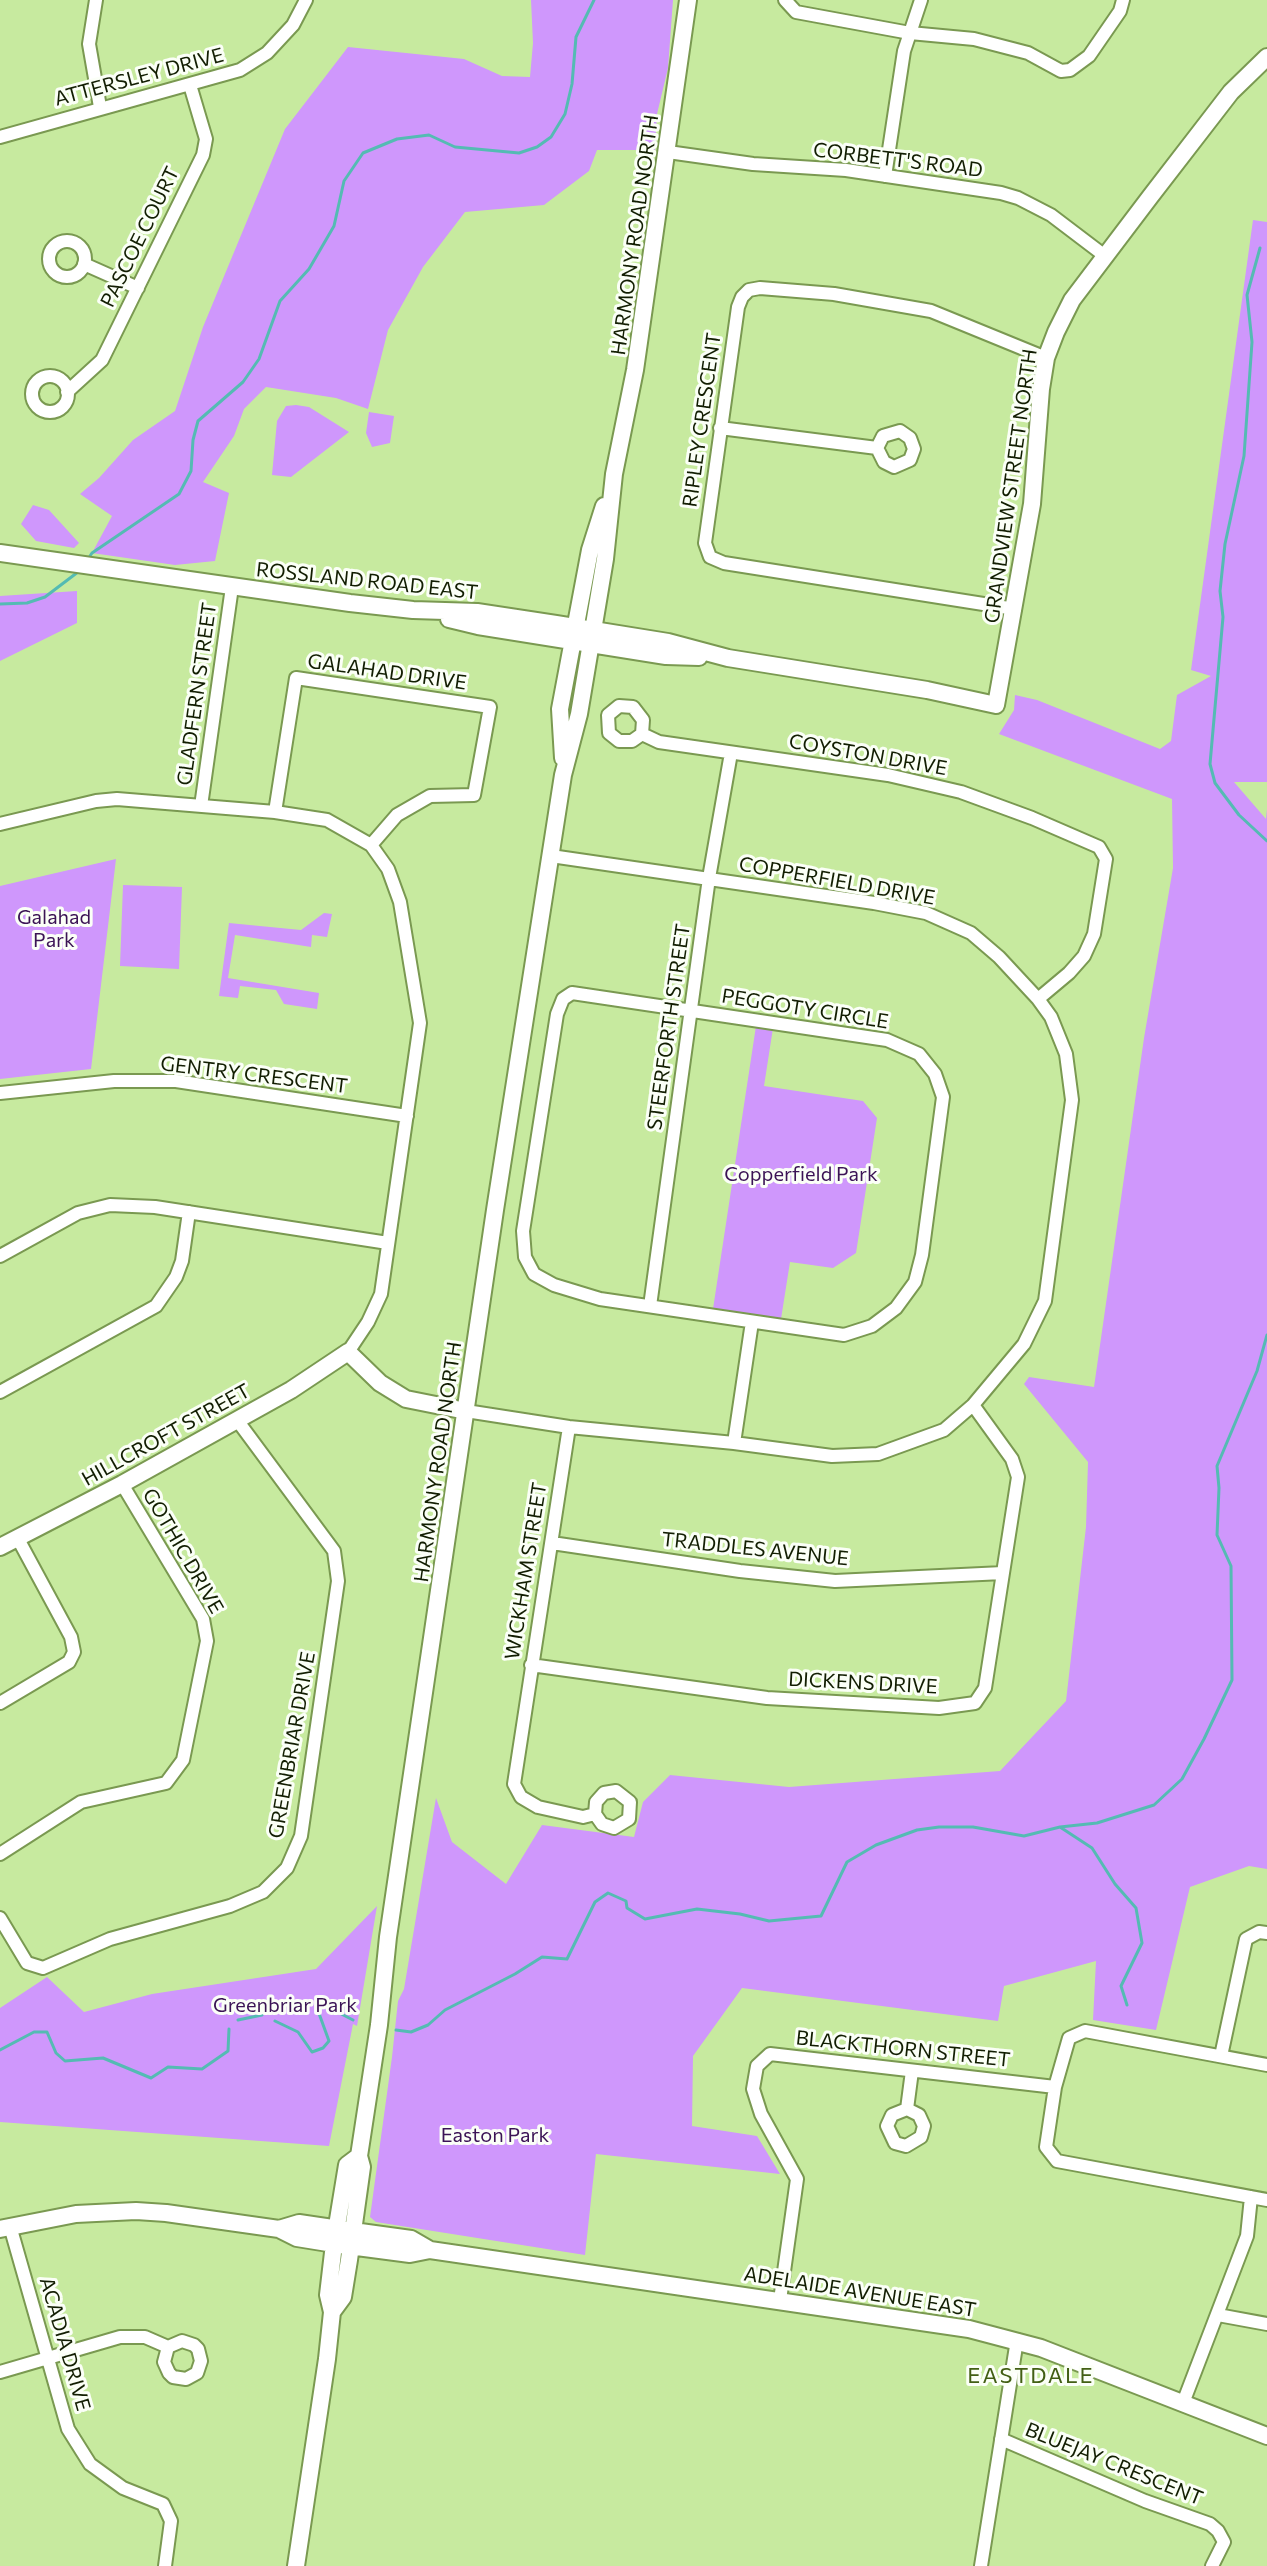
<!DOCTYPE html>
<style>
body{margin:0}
canvas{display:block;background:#c7ea9f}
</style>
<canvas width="1267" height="2566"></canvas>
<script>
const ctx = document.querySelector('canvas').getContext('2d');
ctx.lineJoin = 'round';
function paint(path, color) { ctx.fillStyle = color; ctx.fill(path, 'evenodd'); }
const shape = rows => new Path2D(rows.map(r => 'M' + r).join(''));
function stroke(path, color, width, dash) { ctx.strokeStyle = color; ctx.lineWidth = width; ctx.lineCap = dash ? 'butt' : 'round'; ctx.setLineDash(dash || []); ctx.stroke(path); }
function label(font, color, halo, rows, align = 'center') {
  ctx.font = font + ' Commissioner,sans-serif'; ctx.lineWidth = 6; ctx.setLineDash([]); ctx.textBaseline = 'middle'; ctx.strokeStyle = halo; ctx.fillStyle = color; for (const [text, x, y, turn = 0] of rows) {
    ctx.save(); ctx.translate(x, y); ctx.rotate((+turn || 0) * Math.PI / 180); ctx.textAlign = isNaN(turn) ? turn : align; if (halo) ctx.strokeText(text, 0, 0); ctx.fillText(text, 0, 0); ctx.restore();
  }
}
const green = shape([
 [531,0,673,0,668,68,657,114,655,150,597,150,589,171,544,205,465,212,423,267,388,330,368,409,336,398,266,387,244,409,234,436,203,482,229,493,215,561,175,565,92,553,112,516,80,494,99,478,133,440,175,411,203,327,285,129,348,47,464,59,502,76,530,77,533,43],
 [1253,220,1267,222,1267,782,1234,782,1266,819,1267,809,1267,1869,1249,1866,1190,1887,1156,2030,1093,2020,1096,1961,1004,1986,998,2021,742,1988,693,2056,692,2126,757,2136,780,2174,596,2154,585,2255,376,2222,370,2217,392,2057,398,2001,404,1989,436,1798,452,1842,506,1884,542,1825,634,1837,643,1802,670,1775,789,1787,1000,1771,1066,1701,1086,1527,1088,1462,1024,1384,1029,1377,1094,1387,1144,1038,1173,868,1172,799,999,734,1014,710,1015,695,1037,700,1160,749,1171,741,1177,695,1211,676,1191,670],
 [296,405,309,407,349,432,291,477,272,475,277,421,286,406],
 [369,412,394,416,390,443,372,447,366,433],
 [33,505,49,510,79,543,74,548,36,541,21,524],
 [77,591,77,623,0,661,0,596],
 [116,859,91,1069,0,1079,0,886],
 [123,885,182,887,179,969,120,966],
 [324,913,332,914,327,937,312,935,311,947,235,935,228,978,319,993,317,1009,284,1004,276,990,240,986,238,998,219,996,229,923,301,930],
 [756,1026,773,1028,764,1086,863,1101,877,1118,856,1253,833,1268,790,1262,781,1319,713,1309],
 [377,1906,357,2026,353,2024,329,2146,0,2122,0,2008,47,1977,84,2012,152,1994,316,1969]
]);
const stream = shape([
 [1260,248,1247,295,1252,342,1244,456,1225,544,1220,591,1223,617,1210,764,1215,783,1239,815,1267,841],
 [88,559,92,553,179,494,191,471,193,440,198,421,243,382,259,359,280,301,309,269,334,226,344,181,363,153,397,139,429,135,455,147,519,153,537,147,551,137,565,114,572,84,576,37,594,0],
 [0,604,27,603,45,597,78,572],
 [1060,1827,1092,1848,1115,1884,1136,1908,1142,1943,1121,1986,1127,2005],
 [238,2020,262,2015],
 [275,2021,298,2032,312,2052,323,2048,329,2041,317,2008,320,2003,353,2020],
 [396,2030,411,2032,428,2025,445,2010,515,1974,542,1957,567,1959,595,1902,608,1893,626,1901,627,1908,645,1919,697,1909,740,1914,769,1921,821,1916,847,1862,876,1845,917,1830,939,1827,973,1827,1024,1836,1060,1827,1097,1823,1154,1805,1182,1779,1204,1739,1232,1680,1231,1566,1217,1535,1219,1488,1217,1466,1257,1371,1267,1335],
 [0,2050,34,2032,47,2032,56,2053,65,2061,103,2058,151,2078,168,2067,202,2069,228,2051,229,2029]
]);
const street = shape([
 [96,0,89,44,100,107],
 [785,0,796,12,910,33,974,39,1028,53,1061,71,1070,70,1089,56,1120,11,1123,0],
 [0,137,240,70,267,53,293,25,306,0],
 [668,152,753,164,846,170,1001,193,1018,198,1051,215,1105,256],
 [885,176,904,51,921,0],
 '49 259a18 18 0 1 1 36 0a18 18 0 1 1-36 0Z',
 [84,264,138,288],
 '32 394a18 18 0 1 1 36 0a18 18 0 1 1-36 0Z',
 [67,392,102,360,203,155,206,139,190,85],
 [720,428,877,448,883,436,900,431,910,438,914,449,910,460,894,467,884,462,877,448],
 [1015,609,724,563,710,557,705,543,738,307,742,297,749,290,760,288,834,294,931,311,1046,358],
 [642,734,632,741,619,741,609,733,608,715,619,706,633,707,643,720,642,734,659,742,888,775,961,792,1032,818,1099,847,1106,859,1094,934,1084,956,1069,973,1038,999],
 [201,806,232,587],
 [275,812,296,678,490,707,474,795,430,796,397,815,371,845],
 [0,824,96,801,117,799,275,812,327,820,371,845,388,869,400,902,420,1023,381,1294,368,1322,348,1352],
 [572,993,887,1040,919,1054,935,1074,943,1097,922,1255,915,1282,896,1308,872,1326,844,1335,600,1299,554,1285,534,1274,525,1257,523,1231,557,1014,563,999,572,993],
 [0,1093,114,1081,176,1081,407,1116],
 [0,1256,78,1213,110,1205,155,1207,388,1243],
 [650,1306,709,878,731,753],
 [0,1392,156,1306,176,1277,182,1261,189,1212],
 [466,1411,569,1427,734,1443,832,1456,878,1454,944,1430,973,1405,1024,1344,1045,1301,1072,1100,1066,1054,1051,1017,1038,999,999,957,971,933,926,913,874,903,551,856],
 [569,1427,514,1784,521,1797,538,1807,583,1817,595,1814,602,1824,614,1828,629,1819,630,1802,616,1791,604,1793,596,1802,595,1814],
 [734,1443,752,1322],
 [552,1543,740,1571,835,1581,1003,1573],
 [531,1665,767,1698,939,1708,975,1703,985,1688,1018,1477,1012,1459,973,1405],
 [0,1703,69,1662,74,1652,71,1637,17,1537],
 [0,1854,81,1802,166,1783,183,1760,207,1641,203,1619,122,1484],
 [0,1918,27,1963,43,1968,110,1939,230,1906,263,1892,287,1868,301,1836,338,1581,334,1551,237,1420],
 [1221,2056,1246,1939,1259,1932,1267,1933],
 [1267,2065,1085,2031,1069,2038,1055,2087,1046,2147,1057,2161,1267,2200],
 [907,2109,919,2115,924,2126,921,2137,906,2146,895,2143,887,2126,892,2115,907,2109,912,2071],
 [10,2226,68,2429,90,2464,123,2488,163,2504,171,2521,165,2566],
 [780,2300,797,2179,761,2114,753,2089,757,2066,770,2054,1055,2087],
 [1218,2315,1267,2324],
 [0,2372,120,2337,145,2337,168,2347,182,2341,194,2345,198,2349,201,2361,197,2373,186,2379,173,2377,169,2373,164,2362,168,2347],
 [1183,2403,1247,2236,1251,2197],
 [1001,2439,1145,2501,1210,2524,1218,2531,1224,2542,1212,2566],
 [981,2566,1017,2340]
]);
const secondary = shape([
 [0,553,350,603,413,610,477,612,556,624,668,642,728,658,927,690,996,705,1032,504,1041,389,1046,358,1056,332,1072,300,1150,197,1231,92,1267,57],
 [449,619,478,626,666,656,699,657],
 [563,758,560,709,590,550,604,506],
 [0,1547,122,1484,291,1390,348,1352,380,1383,406,1399,466,1411],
 [0,2229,76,2214,136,2211,166,2213,279,2229,297,2238,334,2244,410,2254,430,2250,969,2329,1041,2348,1267,2436],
 [279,2229,299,2223,353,2231,411,2239,430,2250],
 [332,2312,343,2297,349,2260,362,2167,359,2156,379,2025,388,1937,495,1210,563,775,579,714,605,559,614,474,635,370,688,0],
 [296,2566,327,2359,332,2312,328,2295,334,2244,347,2165,359,2156]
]);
const streetNames = [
 ["ATTERSLEY DRIVE",139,77,-15],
 ["CORBETT'S ROAD",898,160,7],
 ["HARMONY ROAD NORTH",635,235,-82],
 ["PASCOE COURT",140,237,-64],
 ["RIPLEY CRESCENT",702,420,-82],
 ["GRANDVIEW STREET NORTH",1011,486,-82],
 ["ROSSLAND ROAD EAST",367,581,6],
 ["GALAHAD DRIVE",387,672,8],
 ["GLADFERN STREET",197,694,-82],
 ["COYSTON DRIVE",868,755,10],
 ["COPPERFIELD DRIVE",837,881,10],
 ["PEGGOTY CIRCLE",805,1009,9],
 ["STEERFORTH STREET",669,1027,-82],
 ["GENTRY CRESCENT",254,1075,7],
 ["HILLCROFT STREET",166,1435,-29],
 ["HARMONY ROAD NORTH",438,1462,-82],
 ["TRADDLES AVENUE",755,1549,6],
 ["GOTHIC DRIVE",183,1551,60],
 ["WICKHAM STREET",526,1571,-81],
 ["DICKENS DRIVE",863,1683,3],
 ["GREENBRIAR DRIVE",292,1745,-80],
 ["BLACKTHORN STREET",903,2049,6],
 ["ADELAIDE AVENUE EAST",860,2292,9],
 ["ACADIA DRIVE",65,2344,74],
 ["BLUEJAY CRESCENT",1114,2464,22]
];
const parkNames = [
 ["Galahad",54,917],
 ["Park",54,940],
 ["Copperfield Park",801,1174],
 ["Greenbriar Park",285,2005],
 ["Easton Park",495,2135]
];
const neighbourhoodNames = [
 ["EASTDALE",1031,2376]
];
paint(green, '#cf97fc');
stroke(stream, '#54bbb3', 3);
stroke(street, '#7a9951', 16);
stroke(secondary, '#7a9951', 20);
stroke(street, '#fff', 12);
stroke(secondary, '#fff', 16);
label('20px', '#121e02', '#fbfff7', streetNames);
label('20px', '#3b1355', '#fbfff7', parkNames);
ctx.letterSpacing = '2px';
label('22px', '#425f14', '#fbfff7', neighbourhoodNames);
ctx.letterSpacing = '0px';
</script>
